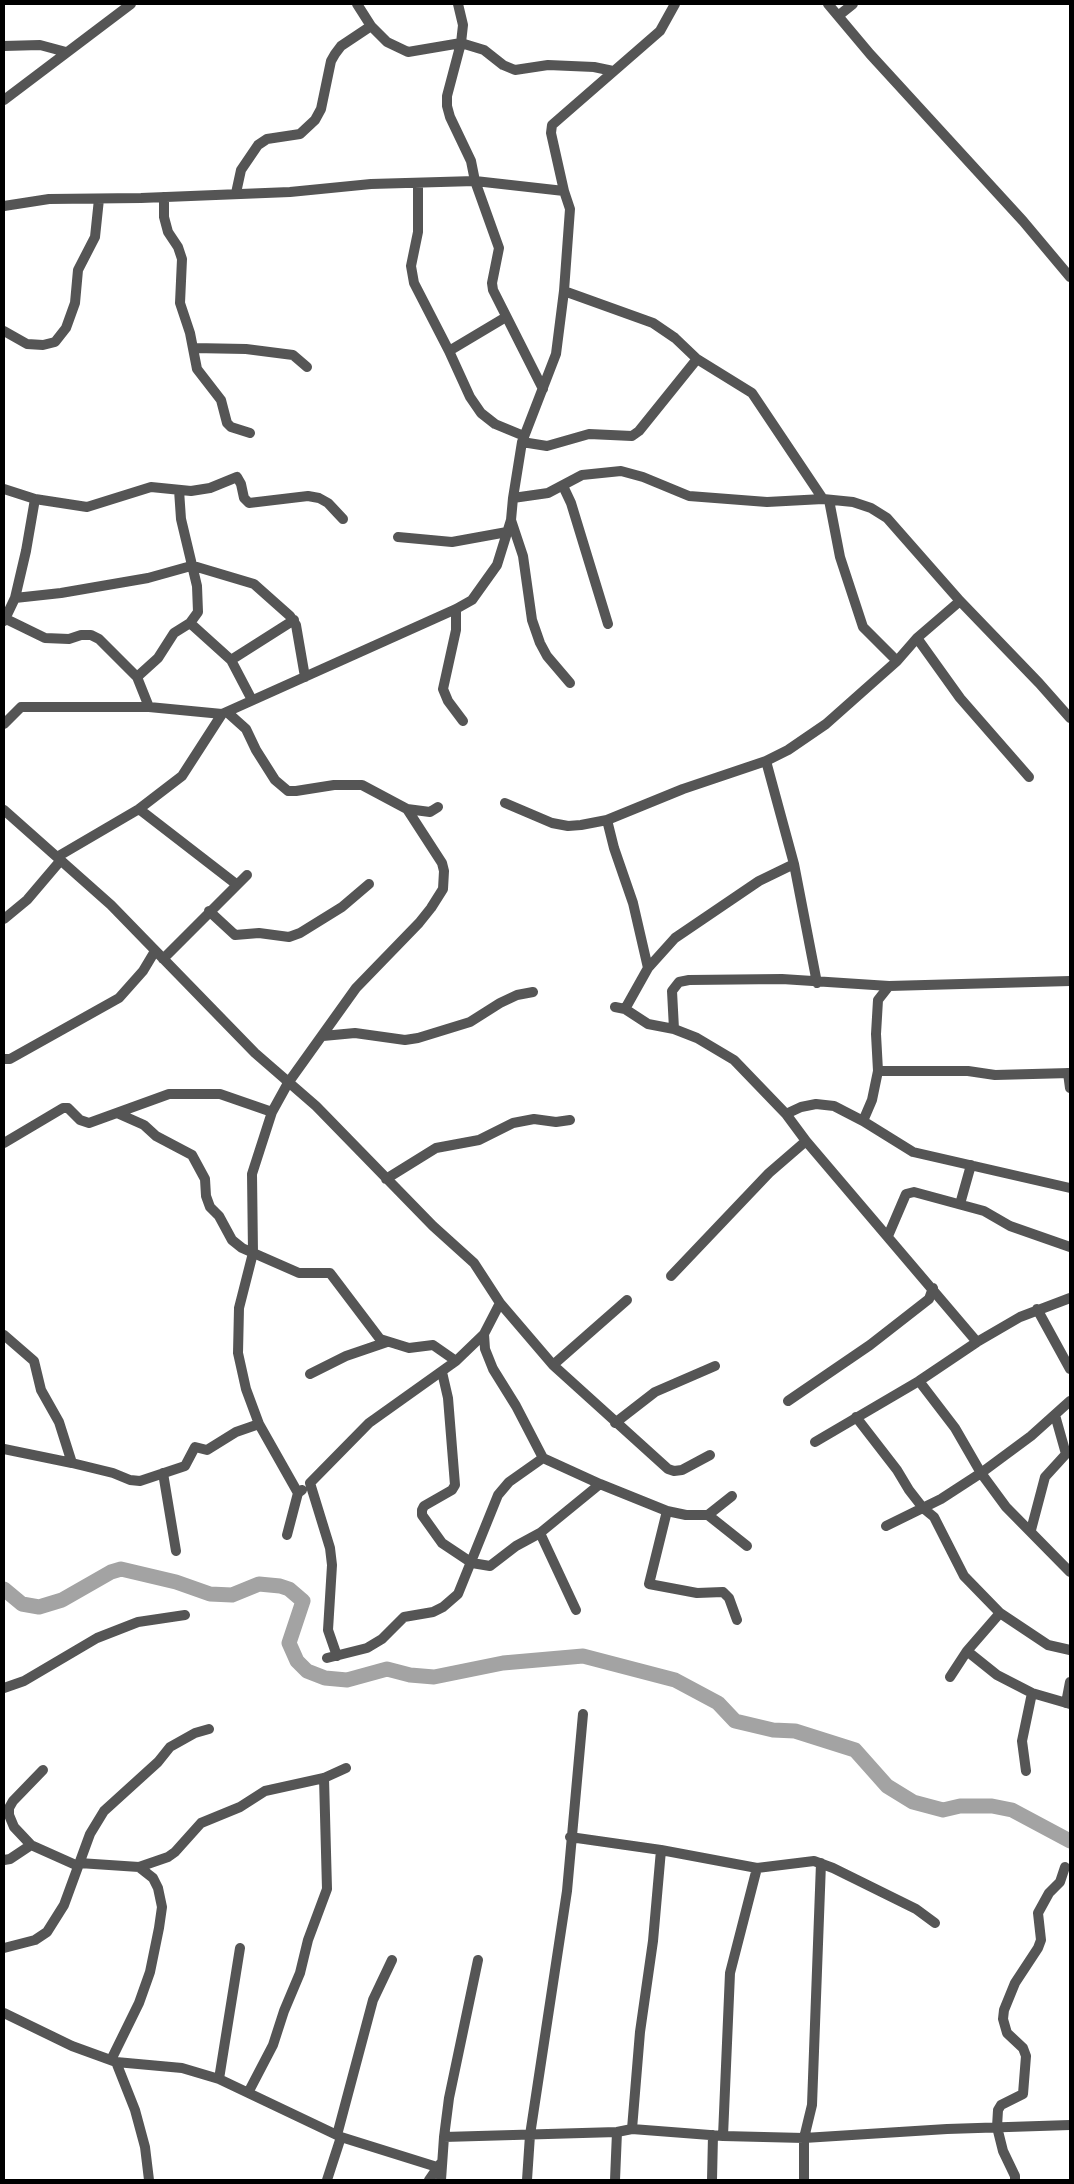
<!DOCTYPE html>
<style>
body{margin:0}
#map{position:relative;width:1074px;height:2184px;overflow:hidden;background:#fff;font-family:"Space Grotesk",sans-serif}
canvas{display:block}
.frame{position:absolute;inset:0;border:5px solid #000;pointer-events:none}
</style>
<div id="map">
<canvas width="1074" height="2184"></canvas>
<div class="frame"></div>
</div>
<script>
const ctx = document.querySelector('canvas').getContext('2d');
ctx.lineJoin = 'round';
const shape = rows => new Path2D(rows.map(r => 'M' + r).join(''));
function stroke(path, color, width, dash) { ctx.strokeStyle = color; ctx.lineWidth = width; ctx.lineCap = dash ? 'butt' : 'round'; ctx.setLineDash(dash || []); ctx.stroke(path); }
const river = shape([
 [4,1589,22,1604,39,1607,62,1600,111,1572,121,1569,176,1582,210,1594,232,1595,259,1584,280,1586,289,1589,303,1601,289,1643,297,1661,307,1671,325,1678,347,1680,387,1669,410,1675,434,1677,503,1663,583,1656,675,1680,718,1703,735,1721,773,1730,795,1731,855,1750,887,1786,913,1802,943,1810,960,1806,992,1806,1012,1810,1070,1841]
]);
const street = shape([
 [357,4,371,26,387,42,408,52,461,43,484,50,503,65,515,70,548,65,594,67,613,71],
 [458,4,463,25,461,43,447,96,447,106,450,117,471,161,475,181,499,248,492,283,493,290,543,389],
 [828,4,870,54,1023,221,1070,277],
 [838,16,853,4],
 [4,46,40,45,66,52],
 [4,100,131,4],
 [418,183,418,232,411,266,414,283,449,351,470,397,481,413,495,424,524,436],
 [564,191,551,133,552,125,660,31,675,4],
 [236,193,241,170,258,145,267,139,300,134,315,120,321,109,331,61,335,54,341,46,371,26],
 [164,197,164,217,168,232,178,247,182,259,180,303,190,333,197,369,221,400,227,423,231,427,250,433],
 [4,206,49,199,141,198,290,192,371,184,475,181,564,191,570,209,564,291,556,354,522,442,513,498,511,520,497,565,472,600,456,609,222,714,149,707,21,707,4,724],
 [564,291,653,323,675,338,697,359,752,393,823,499],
 [4,331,27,344,43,345,55,342,66,328,75,303,78,270,95,237,99,199],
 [193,348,246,349,293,355,307,367],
 [449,351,506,317],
 [522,442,547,446,589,434,632,436,639,431,697,359],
 [563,486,571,503,608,624],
 [4,489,35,499,87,507,151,487,191,491,210,488,237,477,241,484,244,498,249,503,308,496,319,498,328,503,343,519],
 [513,498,548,493,582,475,621,471,643,477,689,496,767,502,823,499,853,502,871,508,887,518,960,601,1039,683,1070,718],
 [829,500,840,557,863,627,897,661],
 [511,520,523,556,532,620,540,643,547,656,570,683],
 [398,537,452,542,507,532],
 [15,598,61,593,148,578,191,566,197,567,254,584,290,616,296,625,305,677],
 [456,609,456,630,443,689,448,701,463,721],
 [4,618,45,638,69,639,81,635,91,635,99,639,137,677,149,707],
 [4,621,15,598,26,551,35,499],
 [190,623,231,660,252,700],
 [917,638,960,698,1029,777],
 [231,660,294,620],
 [137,677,158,658,174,633,190,623,198,612,197,586,181,519,179,490],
 [227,712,246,729,256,750,275,780,288,791,296,791,334,785,362,785,407,809,430,812,438,807],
 [766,761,794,864,817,983],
 [505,803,552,823,568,826,581,825,607,820,683,789,766,761,788,750,826,724,897,661,917,638,960,601],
 [139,809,236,884],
 [4,810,111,905,255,1053,316,1106,433,1226,474,1263,500,1303,484,1334,485,1349,493,1369,516,1406,543,1458,600,1484,667,1511,686,1515,708,1515,747,1546],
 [607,820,614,848,633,903,648,968],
 [57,857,139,809,182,776,222,714],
 [209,911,235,935,259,933,289,937,300,933,342,907,369,884],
 [4,919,27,900,61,860],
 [163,959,247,875],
 [615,1007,625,1009,648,1024,674,1029,697,1038,734,1060,786,1114,806,1141,977,1342],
 [625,1009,648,968,675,938,759,881,794,864],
 [674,1029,672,991,679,982,689,980,782,979,889,986,1070,981],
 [323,1036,355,1033,405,1040,418,1038,470,1022,500,1003,517,995,533,992],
 [4,1059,10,1059,119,998,143,971,155,951],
 [878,1071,968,1071,995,1075,1070,1073],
 [1068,1073,1070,1088],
 [117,1113,144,1125,156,1136,192,1155,205,1179,206,1196,210,1207,219,1216,232,1240,242,1248,299,1273,330,1273,380,1339,409,1348,433,1345,456,1361],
 [786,1114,801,1107,816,1104,834,1106,863,1121,913,1152,1070,1188],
 [863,1121,872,1100,878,1071,876,1034,878,1000,889,986],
 [4,1143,63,1108,68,1108,80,1120,89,1123,169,1094,220,1094,272,1112],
 [386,1179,436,1148,479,1140,513,1123,534,1119,556,1122,570,1120],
 [960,1204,971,1165],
 [888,1236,906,1194,914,1192,984,1211,1010,1226,1070,1247],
 [671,1276,769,1173,806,1141],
 [500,1303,553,1365,668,1469,674,1471,682,1470,710,1455],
 [1037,1309,1070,1369],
 [4,1335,34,1361,41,1390,59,1422,72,1463],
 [553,1365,627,1300],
 [442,1372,448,1398,455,1485,452,1490,424,1506,422,1510,422,1515,442,1543,472,1563,490,1566,516,1546,540,1533,600,1484],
 [310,1374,346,1356,387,1342],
 [919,1381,955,1428,981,1473,1006,1507,1070,1572],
 [788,1401,870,1345,929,1299,933,1288],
 [856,1417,897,1470,909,1490,923,1508,934,1517,964,1576,1000,1613,1048,1645,1070,1650],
 [615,1423,655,1392,715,1366],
 [815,1442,919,1381,977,1342,1020,1317,1070,1298],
 [4,1449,72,1463,113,1473,130,1480,140,1481,185,1466,195,1447,207,1450,236,1432,259,1424],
 [163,1473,176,1551],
 [298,1493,259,1424,246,1389,238,1353,239,1308,253,1253,252,1174,272,1112,288,1083,356,988,419,923,431,908,443,889,444,871,442,863,407,809],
 [667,1511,649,1584,697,1593,723,1592,729,1598,737,1620],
 [708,1515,732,1496],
 [886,1526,941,1499,981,1473,1031,1436,1070,1401],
 [1031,1530,1045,1477,1066,1454,1055,1415],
 [540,1533,576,1610],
 [287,1535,298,1493,302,1490],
 [967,1651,997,1675,1032,1693,1070,1704],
 [337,1656,328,1630,332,1565,330,1548,310,1483,369,1423,456,1361,484,1334],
 [327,1658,367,1648,382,1639,404,1617,433,1612,443,1607,458,1594,498,1495,509,1482,543,1458],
 [950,1677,967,1651,1000,1613],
 [4,1688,24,1681,97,1638,138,1622,185,1615],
 [1066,1703,1070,1682],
 [43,1770,13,1801,9,1808,9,1815,14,1827,31,1845,78,1866],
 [1026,1771,1022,1741,1032,1693],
 [570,1837,661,1850,757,1868,814,1861,833,1868,916,1909,935,1923],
 [4,1860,10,1859,31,1845],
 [79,1863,139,1867,168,1857,175,1852,201,1823,240,1807,265,1791,324,1778,346,1768],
 [4,1948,35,1940,47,1932,64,1905,90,1834,104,1811,158,1762,170,1747,195,1733,209,1729],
 [4,2013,72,2046,116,2062,182,2068,219,2079,341,2137,437,2167],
 [111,2060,139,2003,150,1972,159,1928,162,1907,158,1888,153,1878,139,1867],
 [116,2062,135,2110,145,2147,149,2180],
 [219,2079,240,1948],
 [249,2091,273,2045,284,2011,300,1973,308,1940,327,1889,324,1778],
 [632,2129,640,2032,653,1941,661,1850],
 [337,2135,373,2000,392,1960],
 [723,2136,730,1973,757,1868],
 [444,2137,449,2098,478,1960],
 [327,2180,341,2137],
 [429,2180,440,2164],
 [441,2180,444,2137,617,2132,632,2129,723,2136,804,2138,947,2129,1070,2125],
 [527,2180,530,2135,567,1891,583,1714],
 [615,2180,617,2132],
 [712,2180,713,2135],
 [804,2180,804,2138,812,2105,821,1863],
 [1015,2180,1015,2176,1003,2151,997,2127,998,2110,1001,2105,1023,2094,1026,2056,1023,2048,1007,2033,1003,2019,1004,2010,1015,1983,1038,1948,1041,1940,1038,1913,1049,1893,1060,1882,1065,1867]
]);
stroke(river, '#a3a3a3', 15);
stroke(street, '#555', 10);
</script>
